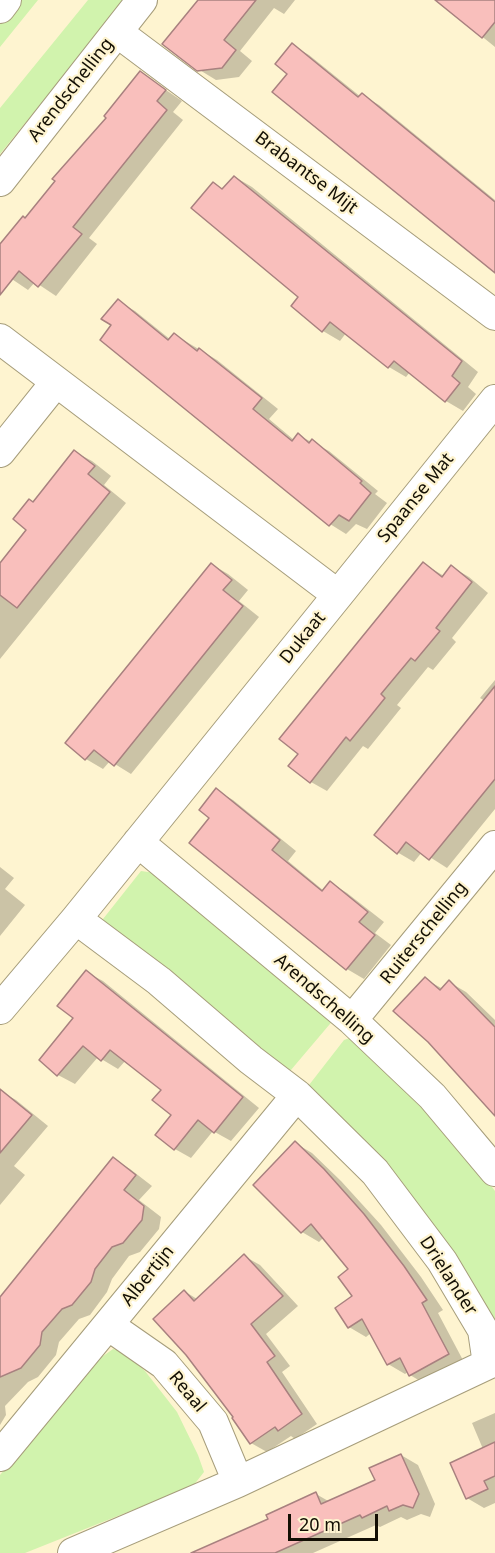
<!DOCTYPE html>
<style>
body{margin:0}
#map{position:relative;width:495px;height:1553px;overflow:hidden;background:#fef4d0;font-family:"Noto Sans",sans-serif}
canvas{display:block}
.scale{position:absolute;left:288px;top:1514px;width:90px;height:27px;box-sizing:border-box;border:3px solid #130f04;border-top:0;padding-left:8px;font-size:18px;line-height:21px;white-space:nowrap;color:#130f04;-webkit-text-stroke:4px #fef4d0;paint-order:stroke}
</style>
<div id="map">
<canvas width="495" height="1553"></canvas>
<div class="scale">20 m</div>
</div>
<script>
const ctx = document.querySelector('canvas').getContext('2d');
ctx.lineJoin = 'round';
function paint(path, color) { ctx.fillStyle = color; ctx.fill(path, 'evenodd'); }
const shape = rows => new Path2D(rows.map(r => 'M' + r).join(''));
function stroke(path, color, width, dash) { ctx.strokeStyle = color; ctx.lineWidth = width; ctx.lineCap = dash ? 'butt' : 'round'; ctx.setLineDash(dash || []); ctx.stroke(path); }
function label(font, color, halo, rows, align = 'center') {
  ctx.font = font + ' "Noto Sans",sans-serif'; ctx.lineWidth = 4.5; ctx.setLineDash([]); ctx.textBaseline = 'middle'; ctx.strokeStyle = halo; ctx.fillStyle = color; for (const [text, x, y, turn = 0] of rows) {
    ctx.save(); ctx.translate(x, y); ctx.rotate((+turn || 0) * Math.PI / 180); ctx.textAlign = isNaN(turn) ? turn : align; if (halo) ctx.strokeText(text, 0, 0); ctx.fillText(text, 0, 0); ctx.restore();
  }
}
const green = shape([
 [17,0,38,0,0,47,0,21],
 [88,0,125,0,0,154,0,108],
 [141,871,155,873,335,1018,285,1077,107,931,103,919],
 [355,1036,451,1133,495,1191,495,1344,311,1095,309,1085,344,1040],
 [113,1349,124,1352,145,1371,177,1412,198,1455,204,1472,193,1486,25,1553,0,1553,0,1475,92,1364]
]);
const shadow = shape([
 [202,0,295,0,284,14,274,8,240,51,252,61,239,77,216,80,198,69],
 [437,0,495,0,495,47],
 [292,45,309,55,361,97,362,95,379,105,495,200,495,272,289,73],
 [141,73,182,101,173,112,183,120,89,238,97,244,56,296,35,282,28,290,0,271,0,245,25,219,108,117],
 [235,177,252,187,478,372,468,387,476,394,463,411,446,401,410,372,406,377,389,367,346,333,340,341,323,331,293,306,300,297,213,184,223,190],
 [118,301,135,311,171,340,175,335,217,360,278,409,269,419,294,440,298,435,329,451,378,491,375,494,387,503,367,529,356,524,346,534,330,524,113,325],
 [75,452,92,461,111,476,104,485,126,503,0,659,0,565,28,530,34,503],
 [211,564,228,574,248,590,239,601,259,617,131,774,110,761,103,769,86,759,67,743],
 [424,564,444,576,452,567,469,577,488,593,452,638,456,642,433,670,428,667,397,705,401,708,368,749,363,746,327,791,311,782,300,754],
 [495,680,495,809,447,868,422,852,414,862,397,852,485,701,480,698],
 [216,790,233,800,296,851,288,861,324,891,331,883,347,893,384,922,375,933,391,945,364,979,347,969,191,843,211,818],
 [0,867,14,878,5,889,25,905,0,936],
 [86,972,103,981,259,1108,231,1141,213,1131,191,1158,175,1149,173,1115,163,1090,126,1060,118,1069,98,1057,75,1084,58,1075,41,1060,75,1018],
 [425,979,443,989,449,982,466,992,495,1020,495,1113],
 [0,1091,16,1100,48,1126,14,1166,25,1175,0,1205],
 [295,1143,312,1153,341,1181,381,1225,421,1277,443,1310,438,1313,465,1364,427,1385,410,1375,408,1372,405,1374,388,1364,371,1333,366,1337,349,1327,354,1296,350,1269,324,1237,319,1242,302,1232],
 [114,1159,130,1169,152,1186,139,1200,161,1217,159,1229,140,1252,129,1256,112,1279,107,1292,90,1315,79,1319,59,1342,56,1355,38,1377,28,1382,5,1406,6,1415,0,1425,0,1299],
 [244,1256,260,1265,298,1306,266,1334,290,1366,282,1372,317,1424,295,1439,291,1436,267,1452,251,1443,184,1291,197,1299],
 [495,1413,495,1503,484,1508,467,1498,483,1449,472,1423],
 [401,1455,418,1465,435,1504,430,1517,421,1514,407,1520,401,1517,380,1527,376,1525,313,1553,195,1553,270,1520,316,1494,330,1502,377,1481]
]);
const building = shape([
 [198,0,256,0,224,40,236,50,222,68,197,71,162,44,198,0],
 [435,0,495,0,495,22,482,38,435,0],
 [292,43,358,97,362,93,495,202,495,273,272,92,287,74,275,64,292,43],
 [140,71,166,90,157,101,167,110,73,227,82,234,38,287,19,271,0,295,0,244,23,216,25,218,55,181,52,179,106,118,104,116,140,71],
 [234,176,462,361,452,376,460,383,445,402,394,361,388,368,330,322,322,332,291,306,298,297,191,208,213,182,222,189,234,176],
 [118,299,168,340,174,333,197,351,199,348,262,398,253,409,292,441,298,433,309,443,312,439,362,481,360,483,371,493,349,521,339,515,329,526,100,340,111,325,101,319,118,299],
 [74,450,95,466,88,474,110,492,17,608,0,595,0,563,26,530,13,519,29,499,33,502,74,450],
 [423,562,442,577,451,565,472,582,436,628,440,631,415,661,411,658,381,694,385,698,368,719,350,741,346,737,310,783,288,766,298,754,279,739,423,562],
 [211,563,232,580,223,590,243,606,114,766,94,750,85,760,65,743,211,563],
 [495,686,495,779,429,860,406,842,397,854,374,835,495,686],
 [216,788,280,840,272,850,322,891,330,881,368,912,359,922,375,935,346,970,189,843,209,818,199,810,216,788],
 [86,970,243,1097,214,1133,198,1120,174,1150,155,1135,171,1115,152,1100,161,1090,110,1050,101,1061,83,1046,57,1076,39,1060,73,1018,57,1006,86,970],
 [425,977,440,990,449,980,495,1027,495,1116,428,1042,393,1011,425,977],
 [0,1089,32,1115,0,1153,0,1089],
 [295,1141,324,1169,364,1214,404,1266,427,1300,422,1303,449,1354,409,1376,400,1358,387,1365,362,1319,348,1328,335,1308,352,1296,338,1277,348,1269,311,1224,301,1233,253,1185,295,1141],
 [113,1157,136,1175,124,1190,144,1206,142,1220,123,1243,112,1247,95,1269,91,1282,72,1305,62,1309,42,1332,40,1345,21,1368,0,1377,0,1297,113,1157],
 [244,1254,283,1296,251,1324,275,1356,267,1362,302,1414,278,1431,275,1427,250,1444,232,1418,233,1417,186,1355,153,1319,184,1290,194,1301,244,1254],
 [495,1442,495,1476,484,1481,488,1489,466,1499,450,1463,495,1442],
 [401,1454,419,1494,413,1508,403,1505,389,1511,387,1506,362,1518,360,1515,275,1553,191,1553,268,1519,266,1515,316,1492,321,1504,375,1480,369,1468,401,1454]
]);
const minor = shape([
 [0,8,6,0],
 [117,32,495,315],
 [0,181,142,0],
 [0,339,338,595,76,919,0,1009],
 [0,452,56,382],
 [338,595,495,400],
 [138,842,352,1020,432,1096,495,1171],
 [352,1020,495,846],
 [108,1325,164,1364,213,1422,238,1482],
 [0,1456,297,1095],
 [73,1553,238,1482,488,1364,483,1330,442,1261,375,1172,297,1095,251,1060,159,981,76,919]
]);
const streetNames = [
 ["Arendschelling",71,90,-52],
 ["Brabantse Mijt",306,173,37],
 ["Spaanse Mat",416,498,-51],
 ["Dukaat",303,638,-51],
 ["Ruiterschelling",424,933,-51],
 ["Arendschelling",324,999,41],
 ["Albertijn",148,1276,-51],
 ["Drielander",448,1276,57],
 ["Reaal",187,1392,50]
];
paint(green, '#d1f3ad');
paint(shadow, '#0003');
paint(building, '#f9bfbc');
stroke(building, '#a8817f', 1.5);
stroke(minor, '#a69d7b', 32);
stroke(minor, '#fff', 30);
label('18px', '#130f04', '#fef4d0', streetNames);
</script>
